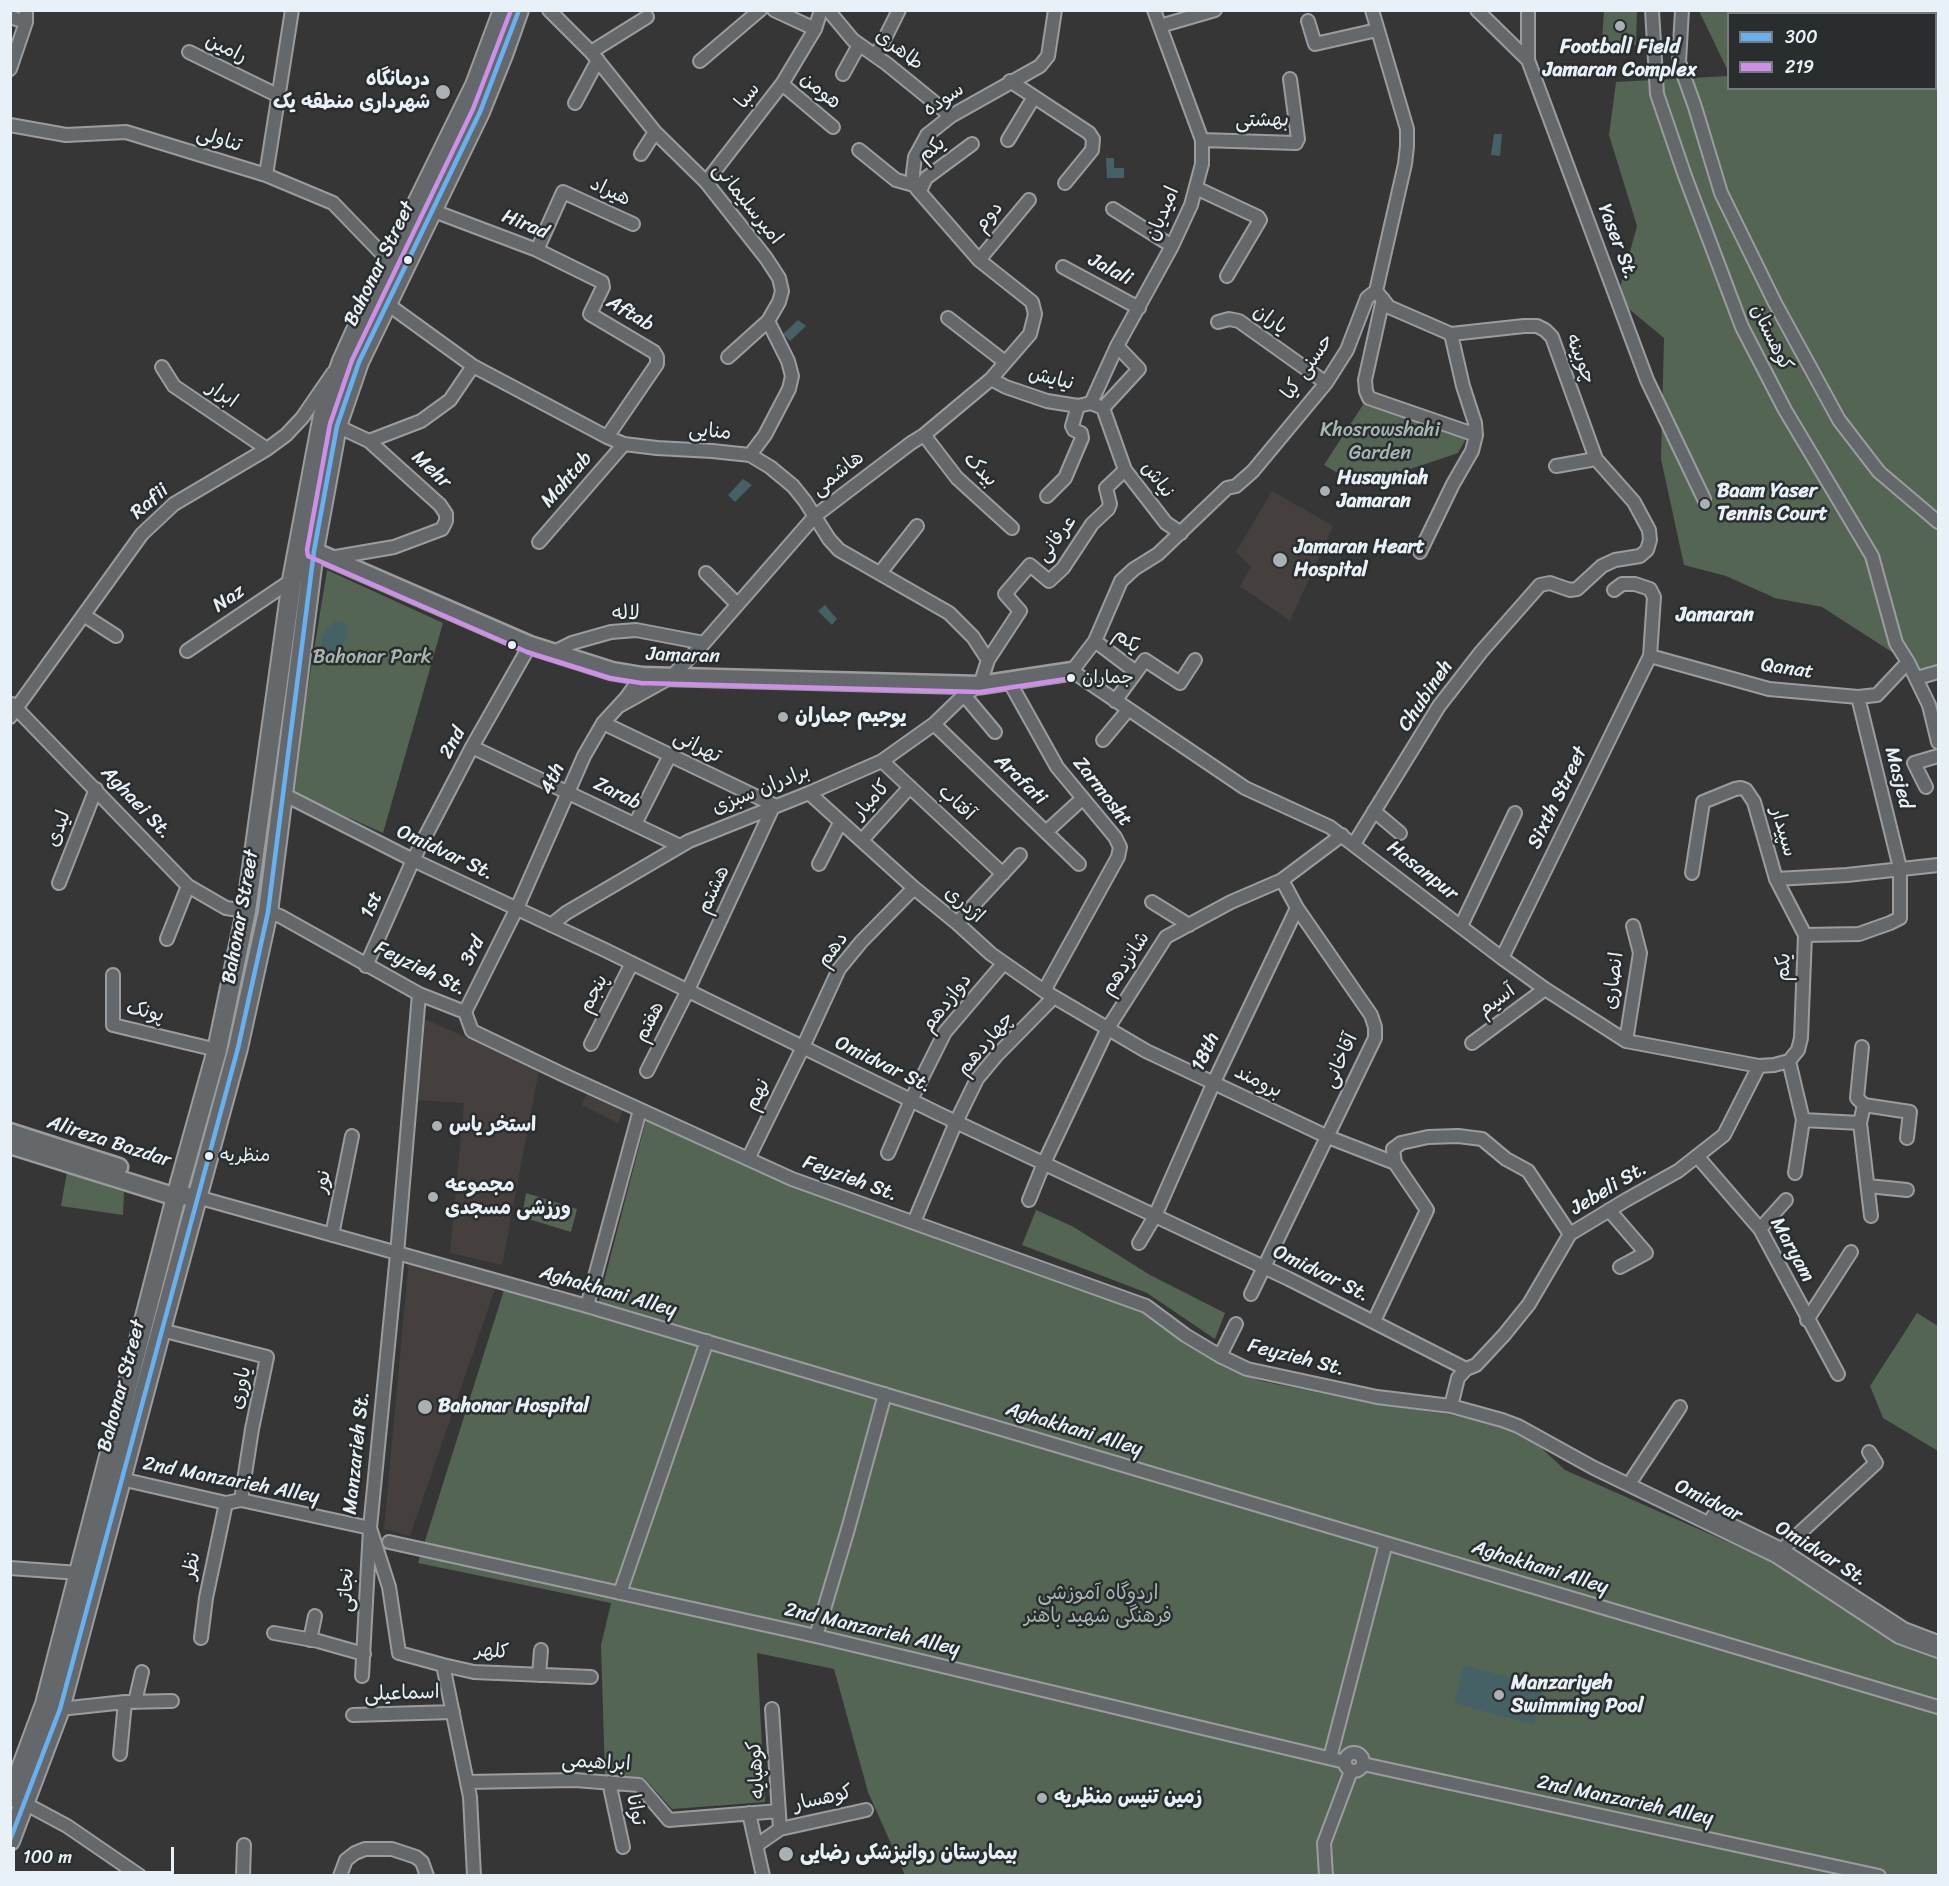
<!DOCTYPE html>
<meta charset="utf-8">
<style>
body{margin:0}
#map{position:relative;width:1949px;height:1886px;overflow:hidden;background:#363636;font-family:Sriracha,sans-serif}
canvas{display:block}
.frame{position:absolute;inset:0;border:12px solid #e8f1f8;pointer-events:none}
.legend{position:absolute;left:1727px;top:12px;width:210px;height:78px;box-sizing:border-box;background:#2a2d2e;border:2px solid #767b7f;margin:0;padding:8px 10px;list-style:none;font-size:18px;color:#e8f1f8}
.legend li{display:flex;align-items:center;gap:12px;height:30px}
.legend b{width:30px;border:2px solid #767b7f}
.scale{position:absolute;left:12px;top:1847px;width:162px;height:27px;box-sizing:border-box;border:3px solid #e8f1f8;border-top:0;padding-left:8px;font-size:18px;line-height:21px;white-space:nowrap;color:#e8f1f8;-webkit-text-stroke:4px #2a2d2e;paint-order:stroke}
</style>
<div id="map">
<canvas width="1949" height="1886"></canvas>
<div class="frame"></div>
<ul class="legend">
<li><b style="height:8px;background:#66b1f2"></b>300</li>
<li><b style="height:8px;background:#ce8fe9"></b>219</li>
</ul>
<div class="scale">100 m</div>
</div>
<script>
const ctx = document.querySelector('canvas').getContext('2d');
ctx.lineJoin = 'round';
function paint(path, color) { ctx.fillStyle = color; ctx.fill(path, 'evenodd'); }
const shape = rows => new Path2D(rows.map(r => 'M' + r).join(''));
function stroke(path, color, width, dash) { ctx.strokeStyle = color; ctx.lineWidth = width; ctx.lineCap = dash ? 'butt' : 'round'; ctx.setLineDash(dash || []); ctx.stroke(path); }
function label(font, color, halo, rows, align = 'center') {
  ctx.font = font + ' Sriracha,"Playpen Sans Arabic",sans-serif'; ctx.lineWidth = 5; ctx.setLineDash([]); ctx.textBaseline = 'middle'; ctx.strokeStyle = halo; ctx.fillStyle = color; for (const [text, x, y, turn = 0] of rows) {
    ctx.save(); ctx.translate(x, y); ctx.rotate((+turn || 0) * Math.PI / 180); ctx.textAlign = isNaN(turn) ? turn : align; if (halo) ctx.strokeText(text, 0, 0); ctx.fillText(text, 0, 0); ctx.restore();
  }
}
const built = shape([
 [1272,491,1333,526,1290,621,1240,586,1251,567,1236,552],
 [425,1019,539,1070,502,1265,450,1253,464,1103,418,1100],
 [589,1088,625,1105,618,1123,582,1105],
 [409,1258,496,1286,410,1536,384,1529]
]);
const green = shape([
 [1604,11,1637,11,1636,45,1602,41],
 [1699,11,1938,11,1938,670,1926,674,1822,607,1775,598,1726,576,1684,565,1661,459,1664,338,1617,299,1637,226,1609,135,1616,82,1728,76,1728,88,1936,88,1936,14,1728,14,1728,71],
 [1366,400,1467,437,1458,453,1360,486,1324,465],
 [327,570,443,623,383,833,291,792],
 [646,1120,812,1193,1141,1312,1182,1341,1226,1368,1261,1381,1374,1404,1447,1414,1499,1425,1536,1443,1565,1470,1773,1562,1897,1644,1938,1657,1938,1875,905,1875,868,1792,834,1669,757,1653,765,1802,672,1809,644,1778,605,1776,601,1645,611,1603,418,1563,504,1290,595,1316],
 [67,1172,124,1192,123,1215,61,1206],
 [526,1193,577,1209,571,1232,522,1217],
 [1036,1210,1072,1226,1150,1275,1225,1313,1215,1339,1147,1293,1022,1245],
 [1917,1313,1938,1326,1938,1451,1883,1418,1870,1386]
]);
const water = shape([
 [1494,134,1502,134,1500,156,1491,155],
 [1106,158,1114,158,1114,168,1124,168,1124,178,1107,178],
 [798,320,806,326,790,341,783,334],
 [743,479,752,485,735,502,728,495],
 [825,605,837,619,832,625,818,611],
 [335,621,343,622,347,626,348,636,338,651,325,653,321,650,322,639,326,630],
 [1464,1665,1544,1687,1534,1725,1454,1703]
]);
const street = shape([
 [549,10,591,52,655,132,706,182,766,258,779,278,782,291,779,302,768,321,788,361,792,376,789,389,765,435,750,455],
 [774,10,815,29],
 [828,10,853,40,887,64,951,116],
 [1372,10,1407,129,1407,146,1405,164,1376,291,1367,298,1347,350,1326,383,1253,471,1236,486,1227,488,1158,554,1134,569,1121,581,1095,641,1072,671,1245,788,1330,827,1502,958,1545,989,1626,1041,1759,1066,1774,1065,1789,1061,1798,1050,1801,1038,1805,935,1776,879,1754,802,1746,790,1741,788,1735,789,1703,802,1692,873],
 [1477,10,1528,60,1647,380,1704,499],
 [1652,10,1657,94,1685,176,1742,327,1785,410,1872,556,1896,643,1908,662,1929,705,1938,742],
 [1682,10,1679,62,1695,107,1721,193,1775,303,1839,420,1879,472,1938,522],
 [10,17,26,22],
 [1308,21,1315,44,1377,30],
 [1160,26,1215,10],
 [189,52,279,96],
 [591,52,647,17],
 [876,56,899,10],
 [1528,60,1528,10],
 [700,61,760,10],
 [10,69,26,22,26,10],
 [843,74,859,45],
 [1010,81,1089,133,1093,139,1092,150,1065,183],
 [782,84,833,127],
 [575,103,598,60],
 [10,125,66,135,126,132,266,175,333,203,389,261],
 [1008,140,1034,97],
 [1202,140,1296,143,1298,139,1290,79],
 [859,150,896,180,914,185],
 [641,154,655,132],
 [266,175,292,10],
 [706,182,782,84,815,29,821,10],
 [1196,188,1258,217,1260,220,1227,276],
 [920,191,926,178,972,144],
 [1113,209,1172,246],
 [431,210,537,250,602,282,603,287,590,314,654,352,657,357,657,364,607,437],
 [537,250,563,192,633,224],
 [979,260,1029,200],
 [1063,267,1139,308],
 [1376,291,1389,307,1451,334,1463,386,1475,423,1476,435,1472,451,1453,484,1420,552],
 [1383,299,1365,380,1366,391,1369,398,1476,435],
 [386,303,473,366,607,437,624,444,657,448,712,451,750,455,770,467,793,486,805,501,829,539,839,550,949,613,973,637,988,660],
 [948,318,1005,362],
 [1218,322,1229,319,1239,321,1326,383],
 [728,357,768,321],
 [162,367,174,386,267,449],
 [991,379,1006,387,1047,401,1078,406,1091,403,1098,406],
 [1091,403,1117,346,1172,246,1191,205,1202,164,1202,140,1154,10],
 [1103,408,1125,470,1166,523,1181,533],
 [1103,408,1139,369,1117,346],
 [924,435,957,478,1012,528],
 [369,441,421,421,450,400,473,366],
 [1556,466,1596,459],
 [1047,496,1065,478,1082,438,1081,433,1074,430,1072,426,1078,406],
 [539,542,624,444],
 [330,558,394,547,442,529,446,521,446,514,440,505,369,441,337,426],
 [706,573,737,604],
 [880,573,917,526],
 [85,616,116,636],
 [1095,641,1136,672],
 [187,651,292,580],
 [552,653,572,643,611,632,636,630,704,643],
 [1650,656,1769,689,1858,697,1877,695,1908,662],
 [1917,678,1938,672],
 [1009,681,1057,767,1115,837,1120,847,1118,857,1044,991],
 [964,695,995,732],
 [1115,701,1145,660,1180,683,1195,660],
 [12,704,188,886,226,908,246,911],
 [619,706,671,677,704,643,815,516,911,443,924,435,991,379,1030,334,1035,314,1032,302,979,260,917,189,914,185,913,173,915,157,927,135,951,116,1040,66,1048,56,1055,10],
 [10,717,142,534,174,504,267,449,286,435,302,418,333,373],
 [603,723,774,805],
 [934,724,1079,864],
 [1103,740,1128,710],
 [472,747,680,846],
 [882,761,1003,874],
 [1926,787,1914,763,1938,756],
 [809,793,914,888,957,923,991,954,1044,991,1146,1051,1328,1137,1395,1163,1427,1210,1374,1321],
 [283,794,413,860,605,950,939,1114,1289,1279,1466,1369],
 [1374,811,1400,833],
 [635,824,670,755],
 [1046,832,1082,799],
 [862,840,910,787],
 [1354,844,1439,706,1481,652,1540,585,1550,583,1570,590,1577,589,1602,566,1615,560,1640,556,1647,550,1650,540,1649,530,1634,502,1596,459,1552,337,1545,330,1537,326,1524,326,1451,334],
 [819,864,840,823],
 [1776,879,1847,875,1938,865],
 [59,883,96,789],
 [1152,902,1189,925],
 [268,912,280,916,419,994,465,1012,472,1031,564,1075,792,1179,1146,1306,1185,1335,1220,1356,1247,1369,1377,1397,1451,1406,1502,1420,1518,1426,1594,1468,1776,1556,1899,1637,1938,1651],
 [957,923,1020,855],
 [551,925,566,913,689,841,809,793,882,761,934,724,964,695,980,685,988,660,1020,611,1005,594,1030,565,1049,581,1063,568,1092,524,1108,509,1110,504,1106,488,1125,470],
 [1461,926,1515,813],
 [1805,935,1859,934,1890,923,1900,918,1900,868,1858,697],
 [167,939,188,886],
 [1502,958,1650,656,1654,597,1650,589,1635,584,1622,584,1614,590],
 [366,966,413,860,472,747,530,645],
 [113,975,113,1025,217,1050],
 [419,994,397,1254,370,1528,389,1587,399,1653,443,1665,470,1797,474,1876],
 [465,1012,517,908,584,756,603,723,626,698,642,676],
 [1626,1041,1640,953,1633,926],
 [1472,1043,1545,989],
 [591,1044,632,963],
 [1789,1061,1803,1120,1795,1173],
 [647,1071,688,990,774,805],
 [1864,1105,1910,1112,1907,1138],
 [1803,1120,1860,1123,1871,1216],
 [1860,1123,1864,1105,1857,1098,1862,1047],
 [888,1153,911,1100,945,1032,1003,964],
 [1697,1156,1760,1229,1838,1374],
 [748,1159,803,1047,839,969,861,942,914,888],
 [1395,1163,1393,1149,1401,1143,1428,1137,1458,1136,1482,1139,1506,1159,1528,1171,1570,1234],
 [1868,1186,1907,1190],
 [197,1197,587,1306,1938,1707],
 [1029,1200,1044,1163,1108,1028,1166,937,1231,902,1282,880,1342,835],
 [1609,1210,1646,1253,1620,1267],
 [914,1222,956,1122,977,1079,997,1055,1054,997],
 [1760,1229,1786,1200],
 [332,1235,352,1136],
 [1139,1243,1155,1216,1214,1082,1297,908],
 [1251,1294,1375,1038,1375,1027,1371,1015,1297,908,1282,880],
 [587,1306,640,1110],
 [1807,1320,1851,1252],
 [161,1330,267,1357,252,1429,241,1500],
 [1220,1356,1236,1324],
 [1451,1406,1458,1378,1466,1369,1476,1365,1504,1335,1529,1304,1570,1234,1626,1200,1678,1171,1724,1135,1759,1066],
 [1633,1478,1680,1407],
 [121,1479,226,1503,241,1500,370,1528,362,1676],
 [1713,1516,1781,1549,1904,1629,1938,1642],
 [389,1542,816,1636,1345,1762],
 [1778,1553,1876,1463,1869,1452],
 [10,1568,79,1573],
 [620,1593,707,1341],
 [274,1633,318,1641,364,1654],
 [816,1636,848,1529,885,1394],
 [201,1638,206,1598,226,1503],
 [310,1640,315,1616],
 [443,1665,474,1672,591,1677],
 [539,1675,541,1650],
 [135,1702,142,1672],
 [60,1709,125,1702,172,1701],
 [772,1709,780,1829],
 [353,1715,453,1712],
 '1345 1762a9 9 0 1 1 18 0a9 9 0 1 1-18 0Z',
 [120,1754,125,1702],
 [1330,1758,1386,1543],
 [1363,1764,1879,1876],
 [467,1782,575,1780,639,1785,669,1820,779,1811],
 [609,1782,623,1847],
 [26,1804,67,1826,140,1876],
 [749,1813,763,1876],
 [757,1845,780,1829,866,1810],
 [243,1876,244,1845],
 [340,1876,346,1860,355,1853,365,1849,392,1849,416,1857,422,1862,427,1876],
 [1326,1876,1324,1843,1351,1771]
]);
const secondary = shape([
 [301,549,314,551,330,558,530,645,612,671,642,676,980,685,1072,671],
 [10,1132,119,1167],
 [10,1145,176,1197,188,1196]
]);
const primary = shape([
 [10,1798,45,1704,176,1197,217,1050,246,911,292,580,323,415,342,361,370,299,475,85,503,10],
 [10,1841,60,1709,161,1330,238,1048,268,912,314,551,337,426,359,362,480,112,503,55,519,10]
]);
const bus1 = shape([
 [10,1840,60,1709,238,1048,268,912,314,551,337,426,359,362,480,112,519,10]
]);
const bus2 = shape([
 [511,10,473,109,352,360,330,424,307,550,308,556,527,652,610,678,641,683,980,692,1073,678]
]);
const markers = [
 [1620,26,6,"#aab0b4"],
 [443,92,8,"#aab0b4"],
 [408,260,5,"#e8f1f8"],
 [1325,491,6,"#aab0b4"],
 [1705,504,6,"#aab0b4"],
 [1280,560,8,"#aab0b4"],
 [512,645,5,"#e8f1f8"],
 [1071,678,5,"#e8f1f8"],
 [783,717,6,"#aab0b4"],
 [437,1126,6,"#aab0b4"],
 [209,1156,5,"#e8f1f8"],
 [433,1197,6,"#aab0b4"],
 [425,1407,8,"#aab0b4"],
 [1499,1695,6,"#aab0b4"],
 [1042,1798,6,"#aab0b4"],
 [786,1854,8,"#aab0b4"]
];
const busNames = [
 ["جماران",1082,678],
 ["منظریه",220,1156]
];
const poiNames = [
 ["Football Field",1620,48,"center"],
 ["Jamaran Complex",1620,71,"center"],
 ["درمانگاه",430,80,"right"],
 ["شهرداری منطقه یک",430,103,"right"],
 ["Husayniah",1337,479],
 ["Jamaran",1337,502],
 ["Baam Yaser",1717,492],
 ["Tennis Court",1717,515],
 ["Jamaran Heart",1294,548],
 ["Hospital",1294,571],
 ["یوجیم جماران",795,717],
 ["استخر یاس",449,1126],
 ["مجموعه",445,1186],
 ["ورزشی مسجدی",445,1209],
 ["Bahonar Hospital",438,1407],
 ["Manzariyeh",1511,1684],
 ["Swimming Pool",1511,1707],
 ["زمین تنیس منظریه",1054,1798],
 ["بیمارستان روانپزشکی رضایی",800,1854]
];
const streetNames = [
 ["رامین",226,49,26],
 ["طاهری",899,50,37],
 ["هومن",820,91,40],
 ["سبا",748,96,-52],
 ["سوده",944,100,-34],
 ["بهشتی",1262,121,-1],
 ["تناولی",219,140,17],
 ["یکم",932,150,-38],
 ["هیراد",610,192,25],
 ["امیرسلیمانی",747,204,51],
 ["امیدیان",1163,214,-67],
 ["دوم",989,217,-50],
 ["Hirad",525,225,22],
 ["Yaser St.",1617,242,69],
 ["Bahonar Street",380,264,-64],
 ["Jalali",1110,270,28],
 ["Aftab",630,314,31],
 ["یاران",1270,320,35],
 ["کوهستان",1771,338,64],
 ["چوبینه",1580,359,69],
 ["حسنی کیا",1308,367,-55],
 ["نیایش",1051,379,14],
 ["ابرار",222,395,34],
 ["منایی",710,432,5],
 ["Mehr",431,470,43],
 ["بیدک",980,470,46],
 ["هاشمی",838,474,-38],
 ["Mahtab",567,480,-49],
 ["نیاش",1157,480,53],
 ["Rafii",150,502,-41],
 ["عرفانی",1057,539,-53],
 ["Naz",229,599,-34],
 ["لاله",626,614,-1],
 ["یکم",1127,641,38],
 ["Jamaran",683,656,2],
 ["Qanat",1787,669,8],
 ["Chubineh",1426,696,-56],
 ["2nd",453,743,-62],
 ["تهرانی",697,747,26],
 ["Masjed",1898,778,76],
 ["4th",553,779,-66],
 ["Arafati",1020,780,44],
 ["برادران سبزی",761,790,-22],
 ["Zarmosht",1102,792,52],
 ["Zarab",617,794,26],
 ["Sixth Street",1558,798,-64],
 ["کامیار",872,800,-47],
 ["Aghaei St.",136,803,46],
 ["آفتاب",956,803,43],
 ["لیدی",59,829,-69],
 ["سپیدار",1783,832,74],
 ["Omidvar St.",445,853,25],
 ["Hasanpur",1422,871,38],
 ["هشتم",714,890,-65],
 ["1st",372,905,-66],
 ["اژدری",964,905,41],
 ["Bahonar Street",241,917,-80],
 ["دهم",833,950,-54],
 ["3rd",473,951,-63],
 ["شانزدهم",1126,964,-57],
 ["یکم",1784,967,-87],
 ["Feyzieh St.",420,969,26],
 ["انصاری",1614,981,-83],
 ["پنجم",594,994,-63],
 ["آسیم",1497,1001,-36],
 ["دوازدهم",947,1003,-52],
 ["پونک",145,1012,14],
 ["هفتم",650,1022,-63],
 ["چهاردهم",986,1044,-50],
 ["18th",1206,1052,-65],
 ["آقاخانی",1341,1061,-66],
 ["Omidvar St.",883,1065,26],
 ["برومند",1258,1082,26],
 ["نهم",758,1095,-64],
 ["Alireza Bazdar",109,1142,18],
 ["Feyzieh St.",850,1179,20],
 ["نور",323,1182,-79],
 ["Jebeli St.",1609,1189,-31],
 ["Maryam",1792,1250,61],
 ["Omidvar St.",1321,1274,26],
 ["Aghakhani Alley",608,1292,16],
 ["Feyzieh St.",1296,1358,14],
 ["Bahonar Street",122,1386,-75],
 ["یاوری",241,1388,-78],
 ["Aghakhani Alley",1074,1430,17],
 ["Manzarieh St.",357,1453,-84],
 ["2nd Manzarieh Alley",231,1481,11],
 ["Omidvar",1708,1501,26],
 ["Omidvar St.",1821,1554,32],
 ["نظر",192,1566,-79],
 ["Aghakhani Alley",1540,1568,17],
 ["نجاتی",347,1590,-88],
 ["2nd Manzarieh Alley",872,1630,13],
 ["کلهر",492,1652,4],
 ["اسماعیلی",402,1694,-2],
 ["ابراهیمی",596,1763,3],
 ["کوهپایه",757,1770,-94],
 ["کوهسار",823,1799,-13],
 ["2nd Manzarieh Alley",1625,1801,12],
 ["توانا",635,1810,78]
];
const parkNames = [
 ["Khosrowshahi",1380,431],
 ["Garden",1380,454],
 ["Bahonar Park",372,658],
 ["اردوگاه آموزشی",1098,1594],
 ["فرهنگی شهید باهنر",1098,1617]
];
const neighbourhoodNames = [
 ["Jamaran",1715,616]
];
paint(built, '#45403d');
paint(green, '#546553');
paint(water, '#456166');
stroke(street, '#9b9c9e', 16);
stroke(secondary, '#9b9c9e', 21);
stroke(primary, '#9b9c9e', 22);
stroke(street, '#65686b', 12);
stroke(secondary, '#65686b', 16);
stroke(primary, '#65686b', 18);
stroke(bus1, '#66b1f2', 4.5);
stroke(bus2, '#ce8fe9', 4.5);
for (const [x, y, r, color] of markers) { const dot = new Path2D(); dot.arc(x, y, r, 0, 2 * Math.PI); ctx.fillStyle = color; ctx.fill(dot); stroke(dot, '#2a2d2e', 2); }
label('18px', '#e8f1f8', '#2a2d2e', busNames, 'left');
label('bold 20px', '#e8f1f8', '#2a2d2e', poiNames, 'left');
label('20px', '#e8f1f8', '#2a2d2e', streetNames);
label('20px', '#a8b5b0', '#2a2d2e', parkNames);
label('bold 21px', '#e8f1f8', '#2a2d2e', neighbourhoodNames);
</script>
